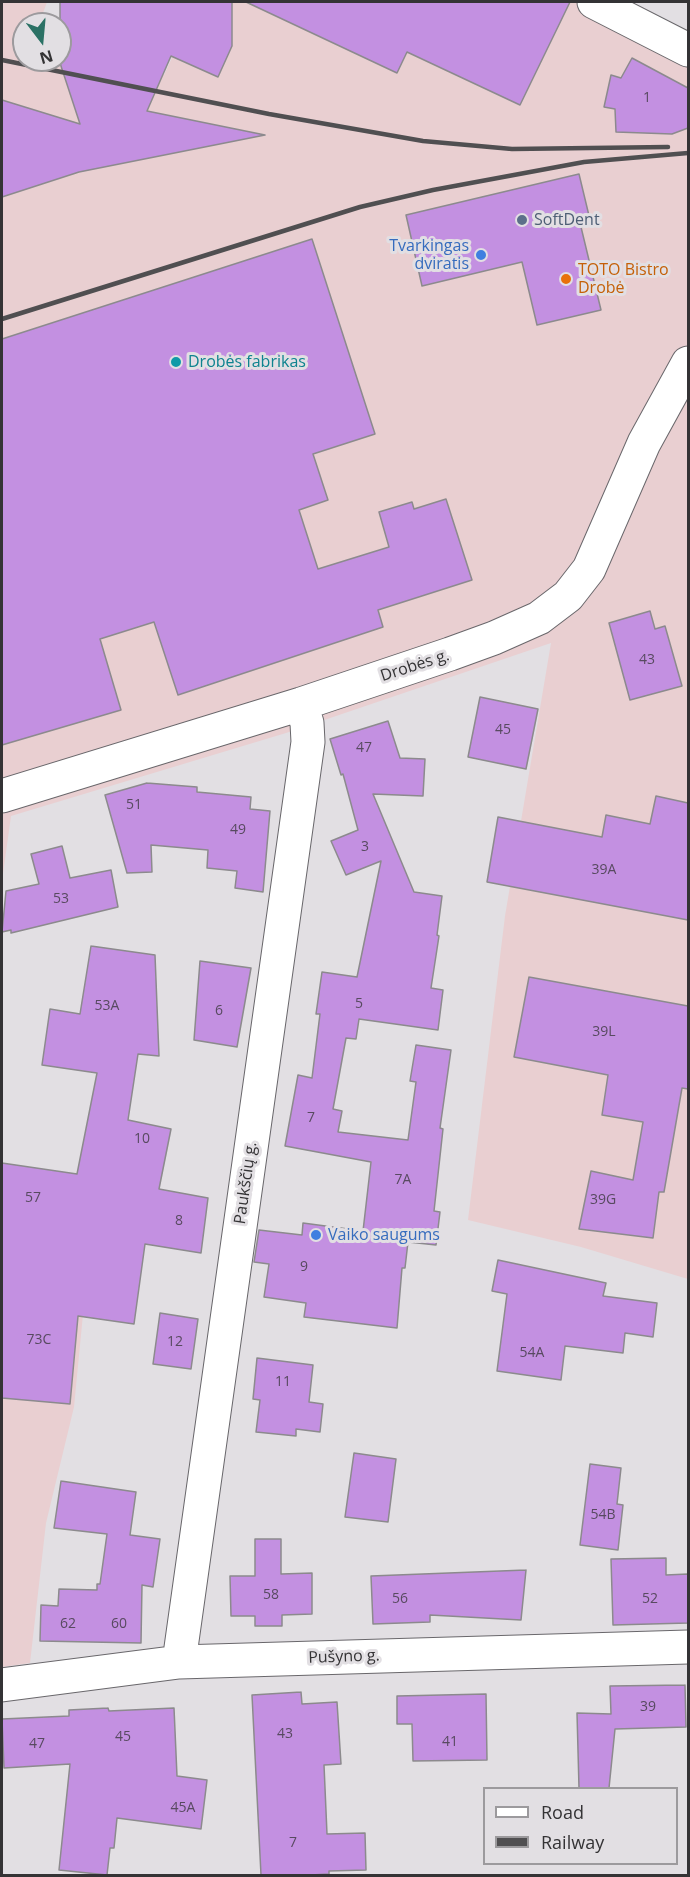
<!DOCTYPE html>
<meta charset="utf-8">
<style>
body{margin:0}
#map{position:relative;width:690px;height:1877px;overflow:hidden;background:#e2dfe3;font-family:"Open Sans",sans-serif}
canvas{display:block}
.frame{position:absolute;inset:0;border:3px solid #343335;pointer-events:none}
.legend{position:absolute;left:483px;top:1787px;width:195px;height:78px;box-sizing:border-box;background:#e2dfe3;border:2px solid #9c9a9d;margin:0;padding:8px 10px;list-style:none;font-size:18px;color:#343335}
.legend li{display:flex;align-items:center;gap:12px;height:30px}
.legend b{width:30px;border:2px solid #9c9a9d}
.north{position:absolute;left:12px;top:12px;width:60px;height:60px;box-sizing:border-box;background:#e2dfe3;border:2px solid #9c9a9d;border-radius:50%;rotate:164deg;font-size:16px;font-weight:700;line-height:24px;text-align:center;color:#343335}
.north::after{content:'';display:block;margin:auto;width:21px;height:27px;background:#2b7165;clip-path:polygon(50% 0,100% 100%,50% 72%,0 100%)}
</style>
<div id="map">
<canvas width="690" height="1877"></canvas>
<div class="frame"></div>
<ul class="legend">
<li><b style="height:8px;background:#fff"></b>Road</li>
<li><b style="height:8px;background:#504f51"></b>Railway</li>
</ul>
<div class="north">N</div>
</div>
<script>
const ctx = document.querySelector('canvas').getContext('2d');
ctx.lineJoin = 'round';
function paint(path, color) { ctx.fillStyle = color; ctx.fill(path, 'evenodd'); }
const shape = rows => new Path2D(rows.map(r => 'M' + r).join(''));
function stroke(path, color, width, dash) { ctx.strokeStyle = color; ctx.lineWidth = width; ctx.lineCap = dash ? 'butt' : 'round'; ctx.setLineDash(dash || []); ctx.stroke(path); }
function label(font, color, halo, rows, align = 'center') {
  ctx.font = font + ' "Open Sans",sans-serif'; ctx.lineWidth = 6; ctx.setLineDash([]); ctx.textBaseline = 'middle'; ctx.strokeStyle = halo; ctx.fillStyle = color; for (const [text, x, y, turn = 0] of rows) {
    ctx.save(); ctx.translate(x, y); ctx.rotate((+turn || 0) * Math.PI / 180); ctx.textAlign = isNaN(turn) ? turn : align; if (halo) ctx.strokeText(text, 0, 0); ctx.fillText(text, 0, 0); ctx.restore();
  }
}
const industrial = shape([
 [2,2,47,2,39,24,24,24,24,60,60,60,60,49,164,75,198,2,594,2,688,50,688,1279,581,1247,468,1220,505,916,551,643,286,733,11,816,2,881],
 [2,1266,87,1273,74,1407,46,1523,30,1663,2,1667]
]);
const building = shape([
 [60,2,232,2,232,46,218,77,171,56,147,111,265,135,79,172,2,197,2,100,80,124,60,63,60,2],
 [246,2,570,2,520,105,407,52,397,73,246,2],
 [632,58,688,88,688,128,672,134,616,132,615,109,604,107,611,75,621,78,632,58],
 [579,174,591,224,581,227,601,310,537,325,522,262,422,286,406,215,579,174],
 [312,239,375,434,313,454,328,500,299,510,318,569,389,547,379,512,412,502,414,509,446,499,472,580,378,610,383,627,178,695,154,622,100,639,121,710,2,745,2,339,312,239],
 [650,611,655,629,665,626,682,686,630,700,609,623,650,611],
 [480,697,538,709,526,769,468,757,480,697],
 [388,721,400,758,425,759,423,796,373,794,414,892,442,896,437,935,439,936,431,988,443,990,438,1030,359,1019,356,1039,346,1038,333,1109,342,1111,338,1132,408,1140,416,1082,410,1081,416,1045,451,1050,440,1128,443,1129,434,1211,440,1212,436,1245,408,1242,405,1268,402,1268,397,1328,304,1317,306,1303,264,1297,269,1264,254,1262,259,1230,302,1235,303,1223,363,1231,371,1162,285,1146,298,1075,312,1078,320,1014,316,1014,322,972,357,977,381,861,346,875,331,841,358,830,343,774,341,775,330,739,388,721],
 [147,783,197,787,197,792,251,797,250,809,270,811,263,892,235,888,237,871,207,868,208,850,151,845,152,872,127,873,105,795,147,783],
 [656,796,688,803,688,920,487,882,498,817,602,837,606,815,650,824,656,796],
 [62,846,70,878,111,870,118,907,11,933,11,930,2,932,6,891,39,884,31,854,62,846],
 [91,946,155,955,159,1056,138,1054,128,1120,171,1129,159,1189,208,1198,201,1253,145,1244,134,1324,78,1316,70,1404,2,1398,2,1163,77,1174,97,1073,42,1065,50,1009,80,1014,91,946],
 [200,961,251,968,237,1047,194,1040,200,961],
 [529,977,688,1006,688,1089,682,1088,664,1192,659,1192,653,1238,579,1229,591,1171,633,1180,643,1122,602,1115,608,1075,514,1057,529,977],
 [498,1260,606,1283,603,1296,657,1303,653,1337,625,1333,623,1353,565,1346,561,1380,497,1371,507,1294,492,1291,498,1260],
 [160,1313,198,1319,191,1369,153,1364,160,1313],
 [257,1358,313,1365,309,1402,323,1404,320,1432,296,1429,296,1436,256,1432,260,1400,253,1399,257,1358],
 [354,1453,396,1459,388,1522,345,1517,354,1453],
 [590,1464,621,1468,617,1504,623,1505,618,1550,580,1545,590,1464],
 [61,1481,136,1492,130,1535,160,1539,153,1587,142,1585,141,1643,40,1641,41,1605,58,1606,59,1589,97,1590,97,1584,100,1584,107,1534,54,1528,61,1481],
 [255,1539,281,1539,281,1574,312,1573,312,1614,282,1615,282,1626,255,1626,255,1616,231,1616,230,1576,255,1576,255,1539],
 [666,1558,666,1575,688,1574,688,1623,613,1625,611,1559,666,1558],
 [526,1570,521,1620,430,1615,430,1622,373,1624,371,1576,526,1570],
 [685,1685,686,1727,615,1729,609,1788,579,1788,577,1713,611,1714,610,1686,685,1685],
 [301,1692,302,1704,337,1702,341,1764,324,1765,327,1834,365,1833,366,1870,329,1871,329,1874,311,1875,261,1875,252,1695,301,1692],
 [486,1694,487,1760,413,1761,412,1724,397,1724,397,1696,486,1694],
 [108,1708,109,1711,174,1708,177,1776,207,1780,201,1829,117,1818,114,1848,110,1848,107,1875,59,1870,70,1764,4,1768,2,1719,69,1716,69,1710,108,1708]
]);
const minor = shape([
 [594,2,688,50],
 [2,796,301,704,450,654,494,638,539,618,568,596,589,569,644,443,688,363],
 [179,1662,308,742,307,723,301,704],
 [2,1685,179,1662,688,1647]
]);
const rail = shape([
 [2,60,269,114,423,141,512,149,668,147],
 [2,319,360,207,433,190,584,162,688,153]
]);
const markers = [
 [522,220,6,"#5c6f8a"],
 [481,255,6,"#3f7fe0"],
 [566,279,6,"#e8710a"],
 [176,362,6,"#0f9aa8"],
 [316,1235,6,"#3f7fe0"]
];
const numberNames = [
 ["1",647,98],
 ["43",647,660],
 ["45",503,730],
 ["47",364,748],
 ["51",134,805],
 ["49",238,830],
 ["3",365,847],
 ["39A",604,870],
 ["53",61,899],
 ["5",359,1004],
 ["53A",107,1006],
 ["6",219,1011],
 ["39L",604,1032],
 ["7",311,1118],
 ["10",142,1139],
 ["7A",403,1180],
 ["57",33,1198],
 ["39G",603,1200],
 ["8",179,1221],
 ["9",304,1267],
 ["73C",39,1340],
 ["12",175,1342],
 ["54A",532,1353],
 ["11",283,1382],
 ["54B",603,1515],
 ["58",271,1595],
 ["56",400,1599],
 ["52",650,1599],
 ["62",68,1624],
 ["60",119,1624],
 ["39",648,1707],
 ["43",285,1734],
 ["45",123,1737],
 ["41",450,1742],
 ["47",37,1744],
 ["45A",183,1808],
 ["7",293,1843]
];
const serviceNames = [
 ["SoftDent",534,220]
];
const shopNames = [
 ["Tvarkingas",469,246],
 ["dviratis",469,264],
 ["Vaiko saugums",328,1235,"left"]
];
const foodNames = [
 ["TOTO Bistro",578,270],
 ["Drobė",578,288]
];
const cultureNames = [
 ["Drobės fabrikas",188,362]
];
const streetNames = [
 ["Drobės g.",415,666,-18],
 ["Paukščių g.",246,1183,-82],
 ["Pušyno g.",344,1657,-2]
];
paint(industrial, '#e9cfd1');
paint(building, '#c390e1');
stroke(building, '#8c8a8d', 1.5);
stroke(minor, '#69676b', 35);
stroke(minor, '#fff', 33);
stroke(rail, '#504f51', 4.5);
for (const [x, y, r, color] of markers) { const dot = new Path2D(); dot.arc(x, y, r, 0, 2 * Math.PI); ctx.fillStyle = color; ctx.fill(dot); stroke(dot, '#e2dfe3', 2); }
label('14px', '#584a60', null, numberNames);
label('16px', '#4e5e75', '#e2dfe3', serviceNames, 'left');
label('16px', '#366cbe', '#e2dfe3', shopNames, 'right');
label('16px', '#c56008', '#e2dfe3', foodNames, 'left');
label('16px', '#0d838f', '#e2dfe3', cultureNames, 'left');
label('16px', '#343335', '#e2dfe3', streetNames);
</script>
